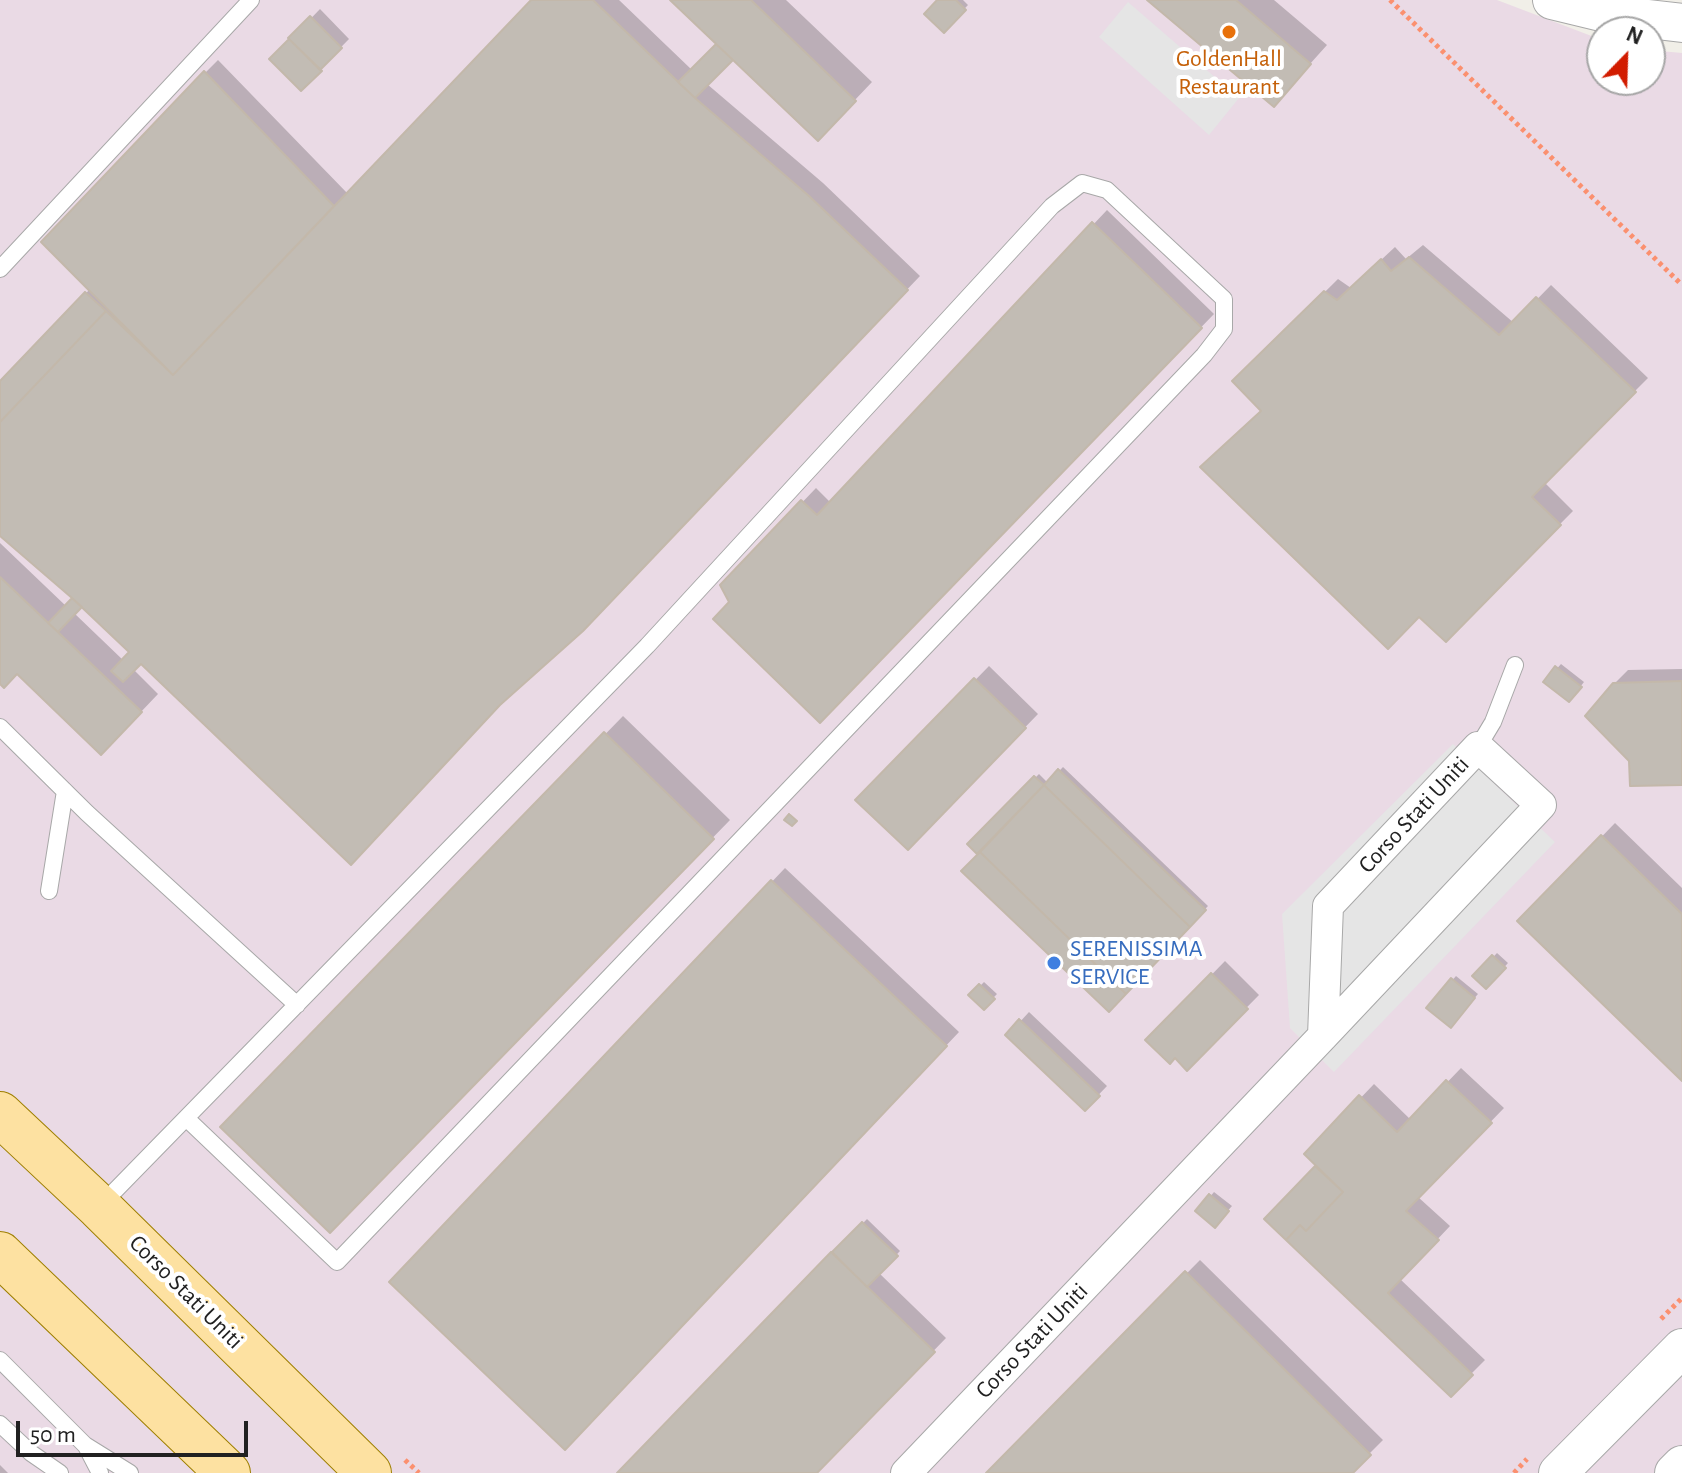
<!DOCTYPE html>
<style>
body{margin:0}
#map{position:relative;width:1682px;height:1473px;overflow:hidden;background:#f1efe8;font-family:"Alegreya Sans",sans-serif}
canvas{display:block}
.north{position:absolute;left:1586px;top:16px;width:80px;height:80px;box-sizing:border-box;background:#fff;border:2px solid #a6a6a6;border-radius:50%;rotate:23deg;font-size:22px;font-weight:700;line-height:32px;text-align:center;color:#212121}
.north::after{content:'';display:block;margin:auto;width:28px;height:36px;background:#d21c00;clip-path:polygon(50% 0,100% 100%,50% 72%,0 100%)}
.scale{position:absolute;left:16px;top:1421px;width:232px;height:36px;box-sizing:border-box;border:4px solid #212121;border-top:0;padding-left:10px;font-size:24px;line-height:28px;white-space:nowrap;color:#212121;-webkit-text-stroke:6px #fff;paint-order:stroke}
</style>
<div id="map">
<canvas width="1682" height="1473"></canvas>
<div class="north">N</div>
<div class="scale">50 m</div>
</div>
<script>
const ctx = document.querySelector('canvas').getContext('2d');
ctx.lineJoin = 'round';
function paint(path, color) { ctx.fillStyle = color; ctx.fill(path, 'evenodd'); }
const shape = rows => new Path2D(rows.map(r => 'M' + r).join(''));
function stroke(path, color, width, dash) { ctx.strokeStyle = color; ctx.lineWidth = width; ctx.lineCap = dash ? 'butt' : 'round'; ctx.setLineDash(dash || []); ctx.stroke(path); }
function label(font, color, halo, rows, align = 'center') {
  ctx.font = font + ' "Alegreya Sans",sans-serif'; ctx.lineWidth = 8; ctx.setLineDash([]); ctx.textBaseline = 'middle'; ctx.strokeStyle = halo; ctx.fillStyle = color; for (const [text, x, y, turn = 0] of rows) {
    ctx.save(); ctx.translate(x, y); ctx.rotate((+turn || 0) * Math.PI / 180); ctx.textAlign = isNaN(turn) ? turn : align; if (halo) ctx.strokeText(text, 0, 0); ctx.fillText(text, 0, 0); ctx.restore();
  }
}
const industrial = shape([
 [0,0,1497,0,1602,40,1602,80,1650,80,1650,50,1682,53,1682,1473,0,1473]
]);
const parking = shape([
 [1128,2,1239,98,1209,135,1099,37],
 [1453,744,1555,842,1334,1072,1290,1028,1282,914]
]);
const shadow = shape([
 [534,0,619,0,692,70,719,44,673,0,786,0,872,82,835,121,733,57,707,84,823,183,920,276,596,615,141,661,133,669,158,694,119,735,17,672,0,681,0,543,67,607,75,598,0,533,0,384,90,289,205,73,218,60,348,194],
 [82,605,132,652,124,661,74,613],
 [940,0,963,0,968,5,944,30],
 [1150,0,1274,0,1327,45,1274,104],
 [320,9,349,39,301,88,272,59],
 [1107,210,1214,314,820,720,732,603,723,585,816,488,831,503],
 [1423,245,1514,323,1551,285,1648,378,1544,482,1573,511,1446,639,1263,411,1235,381,1338,279,1351,288,1395,247,1406,259],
 [1561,664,1584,682,1573,696,1546,681],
 [989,666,1038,714,908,848,858,800],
 [1682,669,1682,783,1631,760,1614,684,1628,670],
 [623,716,730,820,330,1231,223,1127],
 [1063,767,1208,906,1144,973,980,854,970,844,1039,774,1048,783],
 [1615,823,1682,888,1682,1078,1520,921],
 [785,868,959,1032,578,1434,392,1282],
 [1497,953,1508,963,1486,987,1475,976],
 [1225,961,1259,995,1187,1068,1175,1056,1148,1040],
 [1456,976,1478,994,1450,1026,1429,1007],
 [984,982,997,994,984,1007,971,995],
 [1029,1012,1107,1086,1085,1109,1008,1035],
 [1461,1068,1504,1108,1418,1197,1450,1226,1400,1279,1485,1360,1451,1394,1267,1219,1318,1165,1307,1154,1374,1084,1411,1120],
 [1214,1192,1232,1206,1215,1225,1198,1211],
 [867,1219,900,1251,879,1273,946,1338,815,1473,619,1473],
 [1200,1260,1383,1440,1350,1473,989,1473],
 [0,1465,8,1473,0,1473]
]);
const building = shape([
 [531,0,593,0,695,98,809,196,908,290,583,631,500,705,351,865,141,664,123,682,111,671,129,652,72,598,0,536,0,422,106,311,173,375,531,0],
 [670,0,751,0,856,101,818,141,670,0],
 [937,0,956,0,966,10,944,33,924,14,937,0],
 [1147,0,1236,0,1311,64,1274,107,1147,0],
 [310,16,342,48,320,70,288,38,310,16],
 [289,39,322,71,301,91,269,59,289,39],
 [716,44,733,60,695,98,678,82,716,44],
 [204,71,334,206,173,375,41,242,204,71],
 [1092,222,1202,328,820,723,713,619,729,602,720,585,801,500,817,515,1092,222],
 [1409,257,1499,335,1536,297,1636,392,1532,497,1561,525,1446,642,1419,617,1388,649,1200,467,1261,411,1232,381,1324,291,1337,300,1381,259,1391,271,1409,257],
 [85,292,106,311,0,422,0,381,85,292],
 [0,577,142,712,101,755,17,674,4,688,0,684,0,577],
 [72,598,82,607,58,632,48,623,72,598],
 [1555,666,1582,687,1569,702,1543,682,1555,666],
 [974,678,1026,728,908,850,855,800,974,678],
 [1682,681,1682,785,1630,786,1629,761,1585,716,1613,683,1682,681],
 [604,732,714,839,330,1233,220,1127,604,732],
 [1058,769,1206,910,1190,927,1044,785,1058,769],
 [1034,776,1044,785,977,854,967,844,1034,776],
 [1044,785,1190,927,1126,994,980,852,1044,785],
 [789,814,797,821,792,826,784,820,789,814],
 [1601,835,1682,914,1682,1081,1517,921,1601,835],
 [980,852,1126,994,1109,1012,961,871,980,852],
 [771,880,947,1046,565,1450,389,1282,771,880],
 [1492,955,1506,968,1486,989,1472,976,1492,955],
 [1211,973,1248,1009,1187,1071,1175,1058,1170,1064,1145,1040,1211,973],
 [1451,978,1475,998,1451,1028,1426,1008,1451,978],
 [979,984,995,999,984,1010,968,995,979,984],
 [1019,1019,1100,1096,1085,1111,1005,1035,1019,1019],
 [1446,1080,1492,1123,1406,1211,1439,1240,1388,1293,1473,1375,1451,1397,1286,1240,1300,1225,1306,1231,1343,1192,1304,1154,1359,1095,1397,1132,1446,1080],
 [1315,1166,1343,1192,1306,1231,1300,1225,1286,1240,1264,1219,1315,1166],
 [1209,1194,1229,1211,1215,1228,1195,1211,1209,1194],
 [862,1222,898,1256,867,1287,832,1252,862,1222],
 [831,1252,935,1352,817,1473,617,1473,831,1252],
 [1185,1271,1371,1455,1353,1473,986,1473,1185,1271]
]);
const path = shape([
 [1390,0,1682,285],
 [1661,1319,1682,1298],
 [405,1460,419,1473],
 [1514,1473,1527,1459]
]);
const service = shape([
 [0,269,251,0],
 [0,727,87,813,297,1005],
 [1478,747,1493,722,1515,665],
 [49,891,65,791],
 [100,1206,647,646,1052,206,1082,183,1107,190,1224,299,1224,329,1204,355,337,1262,186,1118],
 [0,1360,85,1445,130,1473],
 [0,1424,31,1453,60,1473],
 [86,1446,100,1473]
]);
const minor = shape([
 [906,1473,1323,1036,1541,805,1478,747,1328,906,1323,1036]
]);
const tertiary = shape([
 [1552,0,1614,15,1682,23],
 [1558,1473,1682,1348],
 [1674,1473,1682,1465]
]);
const primary = shape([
 [0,1114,99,1207,369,1473],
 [0,1254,228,1473]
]);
const markers = [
 [1229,32,8,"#e8710a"],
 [1054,963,8,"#3f7fe0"]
];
const foodNames = [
 ["GoldenHall",1229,59],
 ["Restaurant",1229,87]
];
const streetNames = [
 ["Corso Stati Uniti",1414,815,-47],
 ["Corso Stati Uniti",186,1292,45],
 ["Corso Stati Uniti",1032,1341,-46]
];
const shopNames = [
 ["SERENISSIMA",1070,949],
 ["SERVICE",1070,977]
];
paint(industrial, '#eadae5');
paint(parking, '#e5e5e5');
paint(shadow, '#0003');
paint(building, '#c2bcb4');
stroke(building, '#c3b8aa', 2);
stroke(service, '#a8a8a8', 18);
stroke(minor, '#a8a8a8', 32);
stroke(tertiary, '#a8a8a8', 40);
stroke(primary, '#9e7f00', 46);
stroke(path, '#fb906f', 5, [4, 4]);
stroke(service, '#fff', 16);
stroke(minor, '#fff', 30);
stroke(tertiary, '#fff', 38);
stroke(primary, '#fde1a1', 44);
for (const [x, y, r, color] of markers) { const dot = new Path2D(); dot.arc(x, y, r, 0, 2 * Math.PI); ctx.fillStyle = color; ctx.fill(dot); stroke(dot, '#fff', 3); }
label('24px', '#c56008', '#fff', foodNames);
label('24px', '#212121', '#fff', streetNames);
label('24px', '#366cbe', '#fff', shopNames, 'left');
</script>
